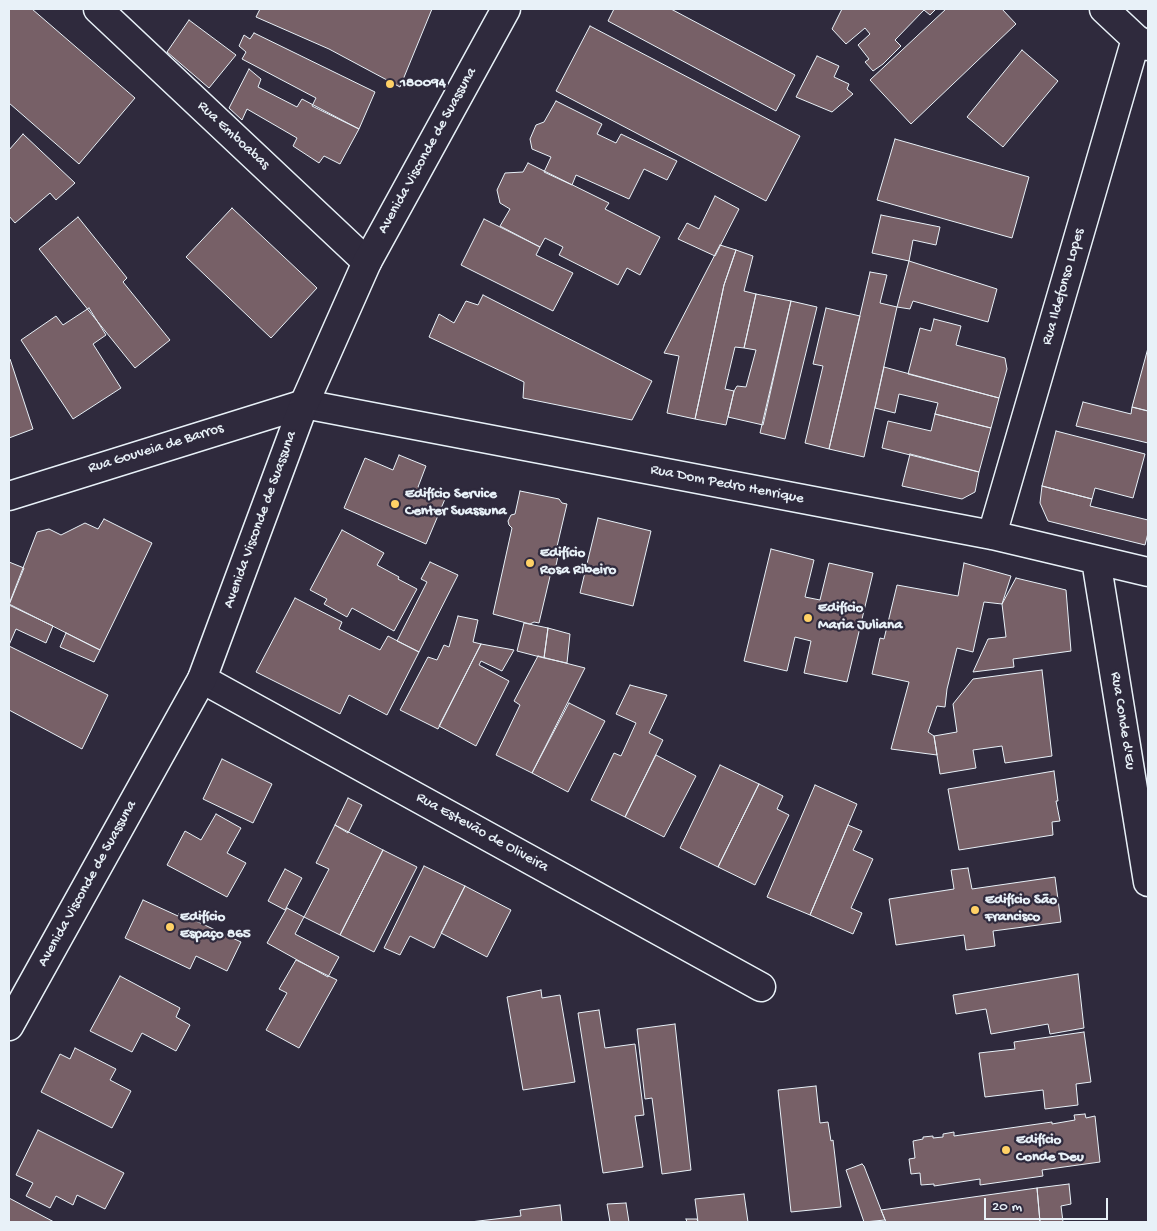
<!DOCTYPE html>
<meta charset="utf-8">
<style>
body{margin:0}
#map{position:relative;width:1157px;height:1231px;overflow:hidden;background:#2f2a3d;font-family:"Gochi Hand",sans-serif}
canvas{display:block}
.frame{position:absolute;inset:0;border:10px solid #e8f1f8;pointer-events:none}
.scale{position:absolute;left:984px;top:1198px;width:124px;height:22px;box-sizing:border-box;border:2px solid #e8f1f8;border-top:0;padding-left:6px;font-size:15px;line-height:18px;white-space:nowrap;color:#e8f1f8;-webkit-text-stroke:4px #2f2a3d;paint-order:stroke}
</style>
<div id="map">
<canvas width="1157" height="1231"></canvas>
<div class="frame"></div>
<div class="scale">20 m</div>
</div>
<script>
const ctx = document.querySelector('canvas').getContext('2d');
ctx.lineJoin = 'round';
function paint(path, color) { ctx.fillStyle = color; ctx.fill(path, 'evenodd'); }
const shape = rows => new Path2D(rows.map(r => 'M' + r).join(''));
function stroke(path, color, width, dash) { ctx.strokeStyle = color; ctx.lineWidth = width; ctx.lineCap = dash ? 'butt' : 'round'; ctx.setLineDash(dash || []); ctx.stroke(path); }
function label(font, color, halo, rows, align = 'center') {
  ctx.font = font + ' "Gochi Hand",sans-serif'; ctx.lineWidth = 4.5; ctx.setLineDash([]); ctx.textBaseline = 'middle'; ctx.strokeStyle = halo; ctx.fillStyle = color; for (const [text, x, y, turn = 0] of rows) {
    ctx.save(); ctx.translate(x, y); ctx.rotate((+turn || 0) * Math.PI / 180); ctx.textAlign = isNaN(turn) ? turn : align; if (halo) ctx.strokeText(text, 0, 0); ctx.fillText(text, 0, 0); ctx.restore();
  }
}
const building = shape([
 [9,9,32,9,135,98,79,164,9,103,9,9],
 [260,9,432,9,400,87,329,49,256,17,260,9],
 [614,9,671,9,795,75,776,111,608,21,614,9],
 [842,9,936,9,930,15,924,10,895,40,901,46,883,64,873,71,865,62,869,59,858,45,870,34,865,28,846,44,832,29,842,9],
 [946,9,1002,9,1016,24,911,124,870,80,946,9],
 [189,20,236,55,209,88,167,52,189,20],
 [590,26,800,136,766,201,556,91,590,26],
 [254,33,375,92,359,129,312,106,316,98,242,59,246,52,239,46,244,35,250,39,254,33],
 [1022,50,1058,81,1003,147,967,117,1022,50],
 [817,56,839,66,834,77,849,84,847,89,853,94,832,112,796,97,817,56],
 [249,69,261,79,258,87,297,107,302,99,359,129,340,164,324,156,319,163,293,146,297,138,247,109,242,120,229,108,249,69],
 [556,101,602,124,597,134,616,143,621,134,677,161,667,180,644,169,629,199,576,175,572,185,544,172,551,157,532,149,530,139,536,125,544,122,556,101],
 [23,134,75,183,56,200,50,193,15,223,9,216,9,150,23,134],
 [895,139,1029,177,1012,238,877,200,895,139],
 [528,163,609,203,605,209,660,237,640,275,627,268,618,285,559,255,563,247,545,238,540,247,500,226,510,209,500,203,497,190,505,173,523,172,528,163],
 [715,196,739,209,715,256,678,239,687,223,699,229,715,196],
 [232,208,317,288,271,338,186,257,232,208],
 [881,215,940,227,936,245,913,240,909,261,872,253,881,215],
 [78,217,127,278,123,282,170,340,135,368,39,249,78,217],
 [484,219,540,247,536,255,573,273,553,311,461,265,484,219],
 [720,245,736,250,724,285,695,419,667,413,679,356,664,353,720,245],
 [736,250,753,256,744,291,756,294,744,348,735,347,725,389,734,391,726,425,695,419,724,285,736,250],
 [909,261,997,289,988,322,913,301,910,309,897,307,909,261],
 [870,272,887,275,880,303,897,307,864,457,829,449,870,272],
 [756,294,791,301,763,425,728,417,734,391,737,386,746,387,756,350,744,348,756,294],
 [483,295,652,381,632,420,523,398,524,382,429,337,439,314,454,323,466,301,478,305,483,295],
 [791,301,817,307,785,439,760,433,791,301],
 [89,308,106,335,93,344,121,388,73,419,21,340,56,316,63,325,89,308],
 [826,308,860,316,829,449,805,443,823,366,813,364,826,308],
 [934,319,961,326,956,345,1005,358,1007,369,999,398,908,374,920,328,931,331,934,319],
 [1148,348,1148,411,1132,407,1148,348],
 [9,359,10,359,33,429,9,438,9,359],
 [884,367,999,398,991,428,935,414,938,403,899,394,895,413,875,408,884,367],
 [1083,402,1131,414,1132,407,1148,411,1148,443,1076,426,1083,402],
 [935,414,991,428,979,472,882,448,888,421,931,431,935,414],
 [1056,431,1145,454,1133,498,1095,488,1092,499,1042,486,1056,431],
 [910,454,979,472,975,492,962,499,902,486,910,454],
 [399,455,426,466,418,487,445,499,426,544,344,508,365,458,393,470,399,455],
 [1042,486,1092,499,1090,506,1148,520,1148,533,1145,545,1048,521,1040,503,1042,486],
 [520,491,559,499,562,503,567,504,555,555,558,556,555,570,551,572,539,623,534,622,530,624,493,614,512,528,509,525,508,521,511,515,515,514,520,491],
 [598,518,651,531,633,606,580,593,598,518],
 [104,519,152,543,100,650,9,604,37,532,49,529,61,535,85,523,98,529,104,519],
 [342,530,384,553,377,565,399,577,398,579,417,589,394,631,352,608,347,617,324,604,327,599,310,590,342,530],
 [771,549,814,560,805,597,820,600,829,563,873,573,847,682,804,673,811,641,795,637,787,671,744,661,771,549],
 [9,562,24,568,9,605,9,562],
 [430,562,458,575,419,652,397,641,427,582,421,579,430,562],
 [964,563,1011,576,1002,604,984,602,973,652,957,648,947,689,945,707,937,706,928,732,934,736,937,755,891,749,909,682,872,674,880,638,884,639,897,585,958,596,964,563],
 [1016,578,1066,590,1071,651,1013,659,1014,667,973,672,988,639,1006,637,1002,604,1016,578],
 [295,598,342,622,339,629,380,650,388,636,419,652,387,715,349,695,340,714,256,672,295,598],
 [9,605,53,626,46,643,16,629,9,645,9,605],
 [458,616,478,620,473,642,481,644,438,729,400,710,428,657,437,660,444,645,449,647,458,616],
 [524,623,548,628,544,658,517,651,524,623],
 [548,628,570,634,567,663,544,658,548,628],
 [66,633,100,650,94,662,60,647,66,633],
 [481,644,514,650,502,671,481,661,479,665,509,681,476,746,439,726,481,644],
 [9,646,108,695,82,749,9,710,9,646],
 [538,656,585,668,532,773,496,755,520,705,514,701,538,656],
 [1042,670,1052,756,1005,763,1002,746,973,750,976,768,940,774,934,736,957,732,953,704,973,679,1042,670],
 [630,685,667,695,649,733,663,740,625,817,591,800,614,753,621,756,636,723,616,714,630,685],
 [569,703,605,721,568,792,532,773,569,703],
 [656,755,696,776,664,837,625,817,656,755],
 [222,759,272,784,253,823,203,799,222,759],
 [720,765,759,784,718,867,680,848,720,765],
 [1054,771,1058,801,1056,801,1060,821,1052,822,1053,835,959,850,948,789,1054,771],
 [759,784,783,796,777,809,789,815,755,885,718,867,759,784],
 [815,785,857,804,810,915,767,897,815,785],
 [348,798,362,805,348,833,335,825,348,798],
 [216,814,241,828,227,853,246,863,227,897,167,865,185,831,201,840,216,814],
 [335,825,383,850,340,935,304,917,329,869,316,863,335,825],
 [848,825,862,831,853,850,873,859,851,908,862,913,853,934,810,915,848,825],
 [383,850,417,867,374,952,340,935,383,850],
 [424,866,465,886,434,948,410,936,400,955,384,948,424,866],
 [968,868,972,889,1055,877,1061,922,993,931,995,946,966,950,964,935,896,945,889,899,954,889,951,870,968,868],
 [285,869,302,878,285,910,268,901,285,869],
 [465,886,511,910,487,957,441,933,465,886],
 [143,900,178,916,179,913,241,942,227,971,196,956,190,969,125,938,143,900],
 [287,908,304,917,295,934,339,957,328,977,267,943,287,908],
 [296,960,337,980,299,1048,266,1030,287,993,279,989,296,960],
 [1078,974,1084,1028,1050,1034,1048,1024,991,1034,986,1009,956,1014,953,995,1078,974],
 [120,976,180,1008,176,1017,190,1025,176,1051,142,1033,132,1052,90,1031,120,976],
 [541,990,542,998,560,995,575,1082,523,1090,507,997,541,990],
 [599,1010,605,1048,635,1044,644,1115,635,1116,643,1167,603,1173,578,1013,599,1010],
 [675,1024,691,1170,662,1174,652,1098,645,1099,637,1029,675,1024],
 [1084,1032,1091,1082,1076,1084,1078,1105,1045,1109,1043,1090,985,1097,979,1053,1015,1049,1014,1042,1084,1032],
 [75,1048,116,1069,110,1080,131,1091,112,1128,41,1092,60,1054,70,1059,75,1048],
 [816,1086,820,1123,828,1122,831,1141,833,1140,841,1207,791,1212,778,1090,816,1086],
 [1085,1114,1086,1118,1095,1116,1100,1162,1042,1170,1043,1176,980,1185,980,1179,934,1186,934,1184,921,1185,920,1173,911,1174,909,1159,915,1158,913,1141,923,1139,923,1137,933,1136,933,1138,943,1137,943,1134,954,1132,954,1136,1052,1122,1052,1124,1075,1120,1074,1115,1085,1114],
 [38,1130,124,1173,105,1209,77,1195,73,1205,56,1196,50,1208,26,1196,33,1183,16,1175,38,1130],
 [862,1164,864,1166,885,1220,864,1222,846,1170,862,1164],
 [1069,1184,1071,1204,1061,1206,1063,1222,1040,1222,1037,1188,1069,1184],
 [1037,1188,1040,1222,886,1222,881,1210,1037,1188],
 [744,1194,748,1222,698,1222,695,1199,744,1194],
 [9,1198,54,1222,9,1222,9,1198],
 [626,1203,629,1222,610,1222,607,1204,626,1203],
 [560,1205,562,1222,470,1222,521,1216,520,1210,560,1205],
 [686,1219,697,1219,698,1222,687,1222,686,1219]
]);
const minor = shape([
 [98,9,367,262],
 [1104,9,1136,39,1148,46],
 [9,496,304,404,992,535,1148,572],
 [992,535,1136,39],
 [1096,560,1148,882],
 [202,679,761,987]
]);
const major = shape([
 [9,1026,202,679,304,404,367,262,506,9]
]);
const markers = [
 [390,84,5,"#ffd166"],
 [395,504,5,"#ffd166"],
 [530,563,5,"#ffd166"],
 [808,618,5,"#ffd166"],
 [975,910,5,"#ffd166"],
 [170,927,5,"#ffd166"],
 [1006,1150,5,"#ffd166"]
];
const poiNames = [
 ["180094",400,84],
 ["Edifício Service",405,495],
 ["Center Suassuna",405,512],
 ["Edifício",540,554],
 ["Rosa Ribeiro",540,571],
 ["Edifício",818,609],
 ["Maria Juliana",818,626],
 ["Edifício São",985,901],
 ["Francisco",985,918],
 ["Edifício",180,918],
 ["Espaço 865",180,935],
 ["Edifício",1016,1141],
 ["Conde Deu",1016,1158]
];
const streetNames = [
 ["Rua Emboabas",233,136,43],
 ["Avenida Visconde de Suassuna",428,151,-61],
 ["Rua Ildefonso Lopes",1064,287,-74],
 ["Rua Gouveia de Barros",156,449,-17],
 ["Rua Dom Pedro Henrique",727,485,11],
 ["Avenida Visconde de Suassuna",261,520,-70],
 ["Rua Conde d'Eu",1122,721,81],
 ["Rua Estevão de Oliveira",482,833,29],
 ["Avenida Visconde de Suassuna",88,884,-61]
];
paint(building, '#776067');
stroke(building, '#e8f1f8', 1);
stroke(minor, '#e8f1f8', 31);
stroke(major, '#e8f1f8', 31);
stroke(minor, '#2f2a3d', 28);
stroke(major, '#2f2a3d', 28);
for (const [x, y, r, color] of markers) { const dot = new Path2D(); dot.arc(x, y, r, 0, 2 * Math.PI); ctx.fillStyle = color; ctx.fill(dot); stroke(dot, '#2f2a3d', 2); }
label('bold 15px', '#e8f1f8', '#2f2a3d', poiNames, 'left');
label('15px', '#e8f1f8', '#2f2a3d', streetNames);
</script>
